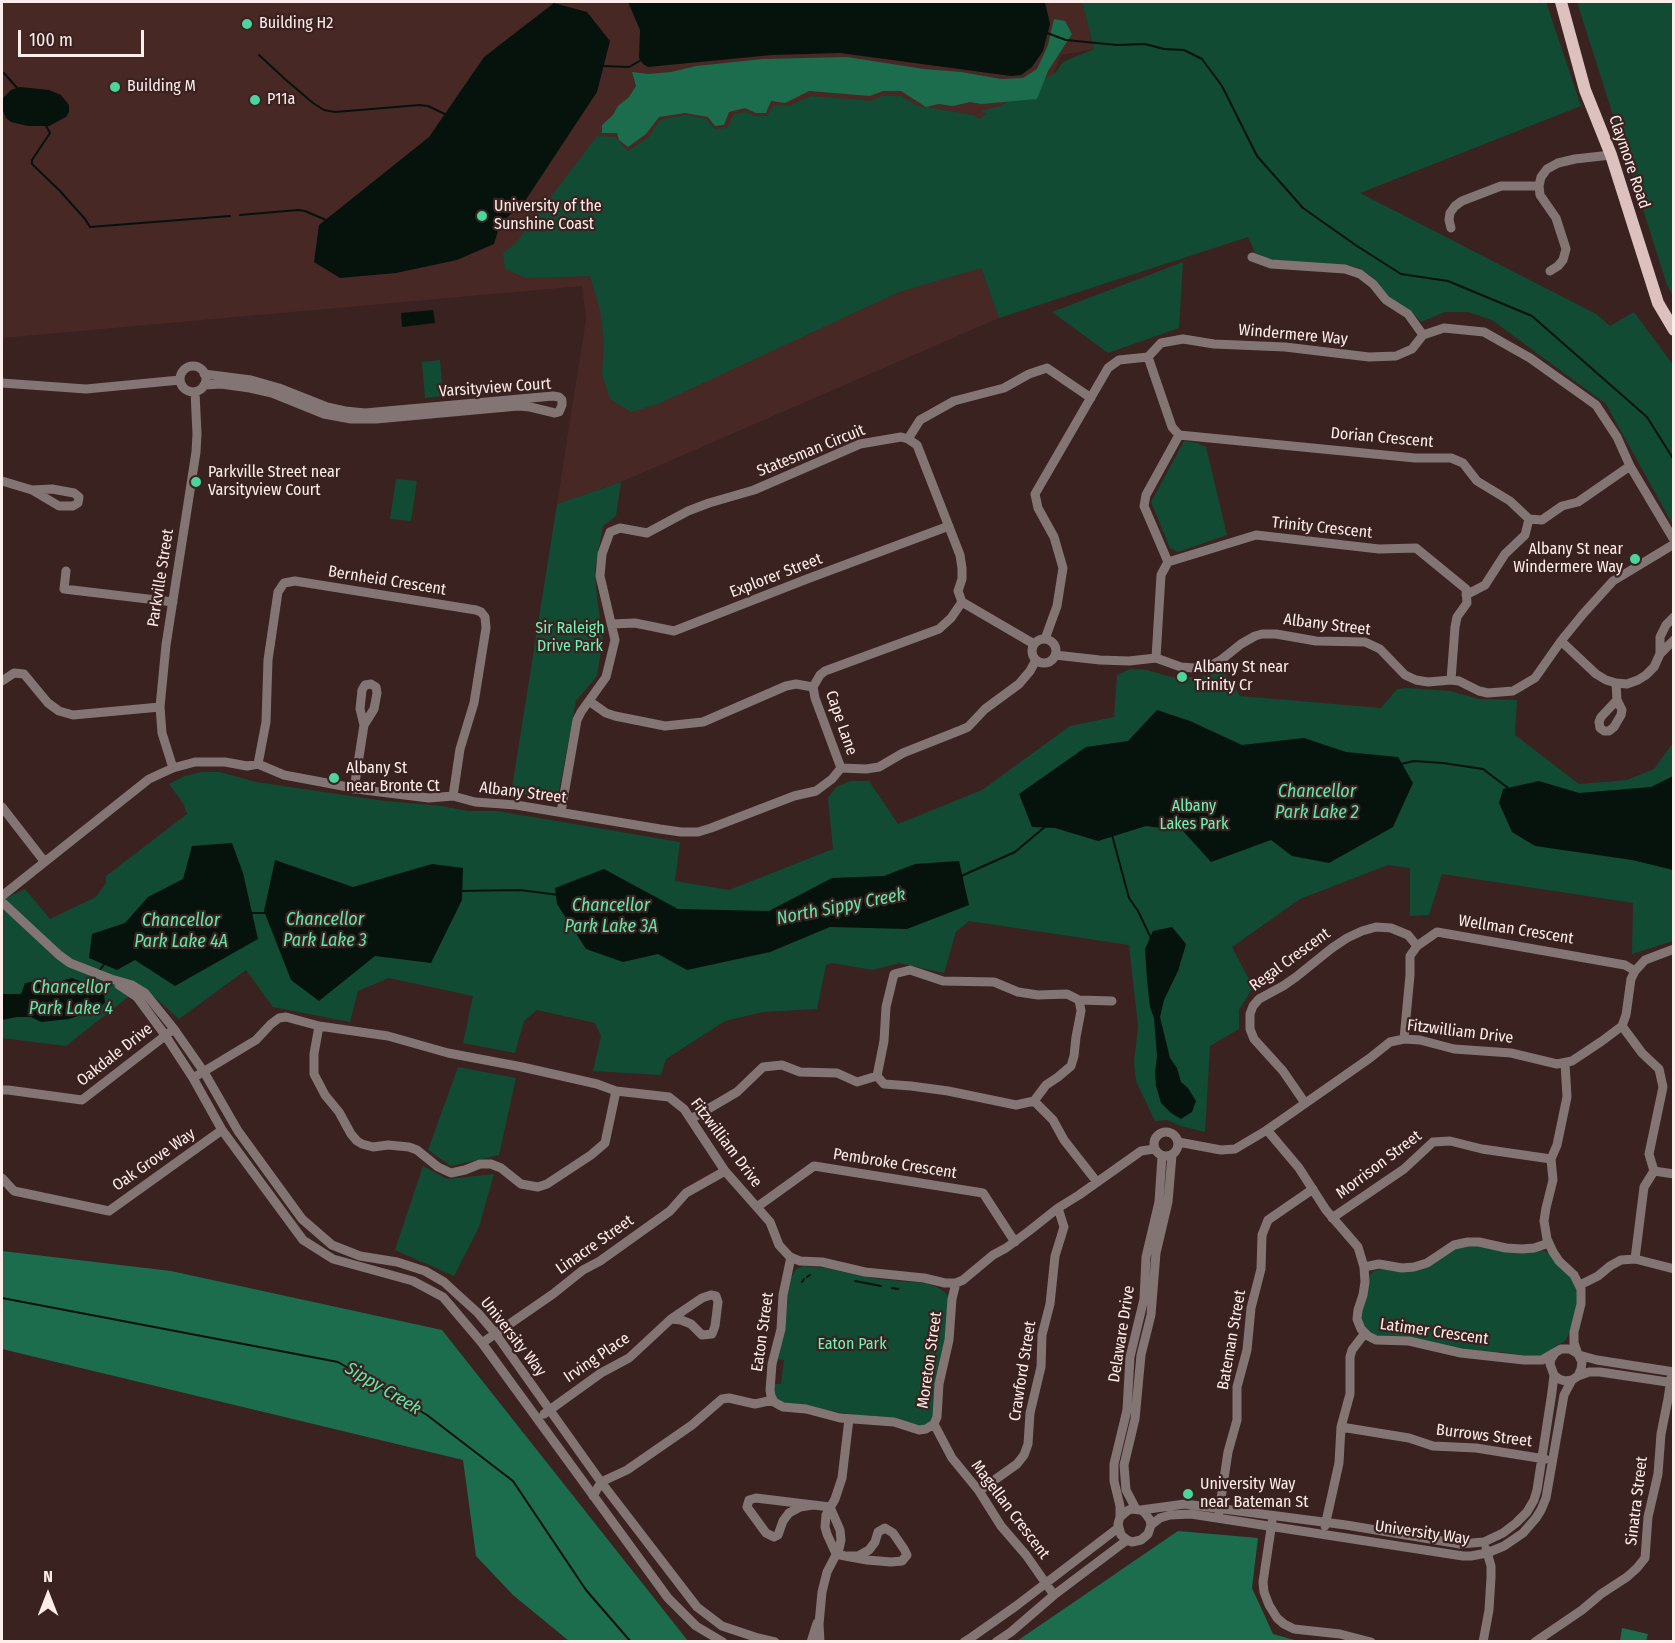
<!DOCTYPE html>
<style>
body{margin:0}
#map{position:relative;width:1675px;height:1643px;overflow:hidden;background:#3a2220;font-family:"Fira Sans Condensed",sans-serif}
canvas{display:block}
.frame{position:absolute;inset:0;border:3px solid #feedeb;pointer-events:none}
.north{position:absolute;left:18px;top:1565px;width:60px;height:60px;-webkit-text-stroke:4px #3a2220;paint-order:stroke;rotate:0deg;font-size:16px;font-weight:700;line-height:24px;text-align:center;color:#feedeb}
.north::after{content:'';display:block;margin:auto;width:21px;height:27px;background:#feedeb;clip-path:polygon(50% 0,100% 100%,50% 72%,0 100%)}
.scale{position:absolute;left:18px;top:30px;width:126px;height:27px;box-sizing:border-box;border:3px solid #feedeb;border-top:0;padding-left:8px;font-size:18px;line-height:21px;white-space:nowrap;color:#feedeb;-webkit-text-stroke:4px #3a2220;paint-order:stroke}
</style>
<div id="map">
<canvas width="1675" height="1643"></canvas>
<div class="frame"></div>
<div class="north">N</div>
<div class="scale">100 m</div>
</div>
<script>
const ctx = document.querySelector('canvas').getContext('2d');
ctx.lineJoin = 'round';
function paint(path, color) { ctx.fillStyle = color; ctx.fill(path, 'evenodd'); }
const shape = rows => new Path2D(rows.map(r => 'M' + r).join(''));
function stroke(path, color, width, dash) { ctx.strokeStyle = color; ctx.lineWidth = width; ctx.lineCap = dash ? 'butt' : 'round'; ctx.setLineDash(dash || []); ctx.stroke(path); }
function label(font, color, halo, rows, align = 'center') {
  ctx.font = font + ' "Fira Sans Condensed",sans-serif'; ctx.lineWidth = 4.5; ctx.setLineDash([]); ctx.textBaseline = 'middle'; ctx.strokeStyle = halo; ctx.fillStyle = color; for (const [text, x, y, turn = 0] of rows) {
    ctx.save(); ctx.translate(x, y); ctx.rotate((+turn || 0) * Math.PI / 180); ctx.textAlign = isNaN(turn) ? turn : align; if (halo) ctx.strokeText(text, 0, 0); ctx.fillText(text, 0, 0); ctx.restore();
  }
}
const built = shape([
 [2,2,1082,2,1094,49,1061,55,1049,85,937,146,999,318,621,482,557,504,586,319,582,286,2,338]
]);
const green = shape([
 [1082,2,1546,2,1581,106,1360,193,1596,314,1610,326,1634,312,1673,365,1673,525,1606,404,1492,320,1468,312,1445,312,1421,322,1411,311,1390,298,1371,276,1359,268,1348,265,1275,261,1255,253,1248,237,999,318,981,268,899,292,658,404,631,412,610,399,602,375,604,340,600,310,590,276,526,278,505,269,503,253,515,244,597,136,615,137,628,151,649,137,660,120,685,115,706,119,715,129,727,128,734,114,746,112,755,116,767,116,774,105,789,106,811,96,871,101,882,96,901,96,918,106,973,115,979,119,987,114,981,111,1001,106,1056,72,1063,62,1094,49],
 [1577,2,1673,2,1673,296,1667,285],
 [1183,262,1179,328,1108,353,1052,312],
 [440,360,443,396,425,398,422,362],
 [1184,441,1197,443,1206,447,1227,535,1178,552,1170,548,1151,502],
 [396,479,417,481,411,521,390,519],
 [621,482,616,516,603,526,595,569,597,598,603,638,597,676,576,701,559,791,550,796,511,794,557,504],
 [1130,669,1147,670,1171,677,1200,677,1224,671,1240,696,1381,708,1397,689,1407,688,1450,691,1479,699,1517,700,1515,735,1579,784,1627,780,1654,769,1673,743,1673,941,1632,954,1633,903,1442,874,1429,915,1410,916,1410,868,1388,865,1300,899,1232,947,1253,987,1239,1010,1239,1029,1210,1046,1205,1132,1181,1126,1167,1120,1155,1121,1136,1081,1134,1062,1138,1026,1129,945,969,921,956,932,944,973,899,963,873,970,831,963,826,965,817,1009,763,1012,725,1021,666,1059,661,1075,593,1071,601,1036,595,1023,537,1010,524,1021,515,1053,463,1043,473,996,389,978,358,991,350,1022,273,1007,246,970,179,1019,142,986,66,1046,2,1038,2,900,25,889,50,919,96,897,106,883,106,876,187,814,183,803,169,784,185,776,201,772,220,772,256,782,385,801,442,806,468,811,497,811,680,842,675,881,729,890,833,849,828,798,836,787,850,781,869,781,898,824,982,790,1070,726,1114,717,1117,675],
 [458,1067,516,1078,499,1155,451,1166,428,1150],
 [423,1166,447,1179,494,1174,479,1227,454,1276,395,1250],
 [1472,1245,1541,1250,1549,1253,1570,1276,1577,1289,1577,1307,1571,1329,1565,1341,1554,1347,1548,1354,1536,1357,1501,1352,1472,1351,1378,1336,1372,1333,1364,1326,1361,1313,1370,1275,1374,1271,1381,1269,1401,1271,1461,1247],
 [804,1266,826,1268,877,1279,924,1283,937,1287,946,1293,948,1299,946,1334,933,1416,931,1421,925,1425,919,1426,785,1403,777,1399,774,1393,774,1384,781,1384,784,1360,777,1359,790,1279,796,1269]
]);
const forest = shape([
 [1054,19,1065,21,1072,34,1048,71,1037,99,982,104,970,102,953,106,939,104,926,107,901,91,883,91,870,96,809,91,785,103,771,101,766,113,756,113,745,108,729,112,724,125,715,126,708,117,685,113,659,117,646,134,628,147,619,140,617,133,602,133,602,125,613,115,618,106,629,97,636,86,632,72,648,74,671,72,696,66,763,59,847,57,924,69,961,72,1001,79,1023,78,1037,69,1048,45],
 [2,1251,171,1271,442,1330,688,1641,569,1641,513,1595,476,1556,463,1460,2,1349],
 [1178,1531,1258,1538,1252,1588,1273,1634,1298,1641,1017,1641],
 [1622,1628,1648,1634,1646,1641,1620,1641]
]);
const water = shape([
 [628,2,1045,2,1050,24,1043,51,1032,67,1021,75,1011,76,840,53,772,55,648,67,643,64,639,58,640,30],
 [554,3,587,12,610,41,597,92,525,201,500,224,494,244,457,260,396,273,340,278,314,262,319,225,429,137,484,57],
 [20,87,49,90,61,95,69,105,69,112,66,117,49,126,28,126,11,122,6,118,3,111,2,99,11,90],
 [433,310,435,323,402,327,401,313],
 [1157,710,1190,721,1242,745,1304,738,1346,752,1398,757,1413,783,1393,827,1329,863,1292,856,1271,840,1211,862,1183,831,1146,826,1098,841,1055,828,1032,827,1019,794,1086,747,1128,741],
 [1673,776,1673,870,1632,860,1535,846,1512,832,1499,803,1503,789,1539,781,1579,793,1651,787],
 [232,843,243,873,258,939,175,986,135,960,117,970,89,958,92,934,125,923,148,897,183,879,192,846],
 [275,860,353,887,432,864,463,868,462,900,431,963,375,956,319,1001,291,980,264,911],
 [959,861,969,905,907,929,830,927,770,952,687,970,658,954,623,962,586,949,557,904,555,888,604,869,678,909,769,911,832,878,884,876,915,864],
 [1172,927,1186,944,1178,971,1164,1000,1160,1017,1170,1058,1177,1068,1181,1082,1188,1088,1196,1101,1192,1112,1181,1119,1171,1113,1161,1103,1156,1086,1155,1072,1157,1056,1154,1018,1150,1007,1147,980,1145,949,1153,931],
 [72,978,104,991,105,1003,96,1010,69,1019,41,1022,31,1017,17,1017,2,1020,2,994,21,994,25,983,38,981,43,991,48,995,53,993,55,985,61,981]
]);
const stream = shape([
 [1047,33,1066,40,1117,45,1145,44,1164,49,1184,50,1202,59,1222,86,1257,156,1303,208,1357,246,1401,274,1448,281,1532,316,1647,417,1674,460],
 [259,55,286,80,313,103,324,110,335,112,420,105,428,106,447,115],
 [603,66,629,67,643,59],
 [4,73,18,89],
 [45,124,50,133,32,160,32,164,60,191,85,219,90,227,230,216],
 [240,215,298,210,305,211,326,220],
 [1401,764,1414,761,1443,763,1483,769,1508,788],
 [1112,835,1129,898,1138,911,1151,938],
 [959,877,1015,852,1047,825],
 [459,891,520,890,559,895],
 [249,913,267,913],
 [98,972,106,962],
 [86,985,94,976],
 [807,1277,810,1275],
 [855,1281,881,1286],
 [802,1282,804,1279],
 [892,1288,898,1289],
 [2,1298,338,1362,427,1415,513,1481,586,1590,631,1642],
 [937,1328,940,1315],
 [936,1344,937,1331]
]);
const minor = shape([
 [1451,228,1449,220,1450,213,1455,206,1462,201,1501,186,1539,186],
 [1252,257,1271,264,1345,269,1360,274,1373,284,1386,300,1408,314,1423,335],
 [1550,271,1558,266,1563,260,1566,249,1556,218,1540,195,1539,186,1541,177,1547,169,1558,163,1575,159,1611,155],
 [1148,357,1172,427,1179,435,1415,458,1451,458,1463,463,1477,481,1510,501,1529,519,1542,520,1562,506,1578,502,1630,466],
 '180 379a13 13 0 1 1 26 0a13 13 0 1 1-26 0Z',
 [204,374,251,380,279,388,327,407,345,411,365,413,553,396,559,397,562,400,562,405,559,412,555,413,530,407,518,406,376,419,351,419,324,414,272,393,250,388,221,384,204,385],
 [2,383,86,389,180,380],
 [908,439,920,420,954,401,1004,388,1029,374,1047,368,1091,398],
 [2,481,32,490,52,489,74,493,79,497,78,503,73,506,59,506,32,490],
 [1168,562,1144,506,1146,495,1179,435],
 [66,571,64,589,173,602],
 [1466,595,1485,585,1505,554,1525,535,1529,519],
 [962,602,1034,644],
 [612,624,635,623,674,631,807,579,949,526],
 '1032 651a12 12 0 1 1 24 0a12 12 0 1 1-24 0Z',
 [1045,639,1057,606,1063,568,1054,537,1038,508,1035,494,1108,368,1119,360,1148,357,1161,343,1183,339,1214,344,1285,347,1369,357,1396,356,1412,349,1423,335,1444,328,1484,332,1530,358,1596,405,1617,437,1630,466,1674,540],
 [1561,641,1596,674,1606,680,1616,683,1627,684,1638,680,1646,675,1654,667,1660,654,1674,640],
 [1660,654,1660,637,1666,625,1674,617],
 [1055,655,1100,660,1129,661,1156,658,1181,667,1194,668,1212,665,1221,660,1241,644,1255,636,1262,634,1276,634,1316,641,1365,642,1380,649,1405,675,1416,680,1428,682,1451,680,1459,681,1479,691,1488,693,1513,691,1535,678,1561,641,1583,614,1613,581,1674,544],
 [1156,658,1161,575,1168,562,1256,535,1379,549,1416,548,1466,589,1467,603,1457,617,1455,627,1451,680],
 [2,681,14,673,24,674,48,703,59,711,73,715,160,707],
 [1616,683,1617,700,1622,710,1621,715,1614,727,1609,731,1604,731,1600,728,1599,722,1601,717,1617,700],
 [813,687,815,698,841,768],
 [258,764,266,722,268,660,278,592,284,583,295,581,476,610,481,612,485,617,486,628,474,703,460,749,453,796],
 [173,768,162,733,160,707,166,645,196,452,197,434,195,392],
 [354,789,364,725,360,709,362,690,365,685,371,684,376,687,377,693,374,709,364,725],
 [2,807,44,861],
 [561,812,577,720,581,712,606,677,615,640,600,576,602,554,610,532,620,528,647,533,688,511,709,503,754,490,860,444,901,437,908,439,917,445,960,555,962,568,962,579,958,591,962,602,951,618,939,629,825,671,820,675,813,687,796,684,786,686,703,722,665,726,615,716,606,713,589,701],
 [2,896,149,779,173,768,195,762,225,762,247,766,258,764,284,775,364,790,429,798,453,796,475,802,516,805,660,829,681,832,698,832,711,828,794,796,816,791,832,779,841,768,866,769,879,767,903,753,961,730,968,727,985,709,1019,684,1030,671,1036,660],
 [2,902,59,955,70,963,111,979,132,985,145,993,174,1029,204,1072,238,1131,302,1219,332,1245,360,1256,397,1262,425,1271,444,1282,457,1294,478,1313,495,1333,601,1482,697,1607,722,1626,758,1638,775,1642],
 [119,985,137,997,165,1035,193,1078,222,1130,303,1240,333,1259,413,1281,443,1297,482,1343,668,1598,696,1626,723,1642],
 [1079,1000,1112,1001],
 [319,1026,314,1054,314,1074,325,1095,339,1112,351,1134,357,1141,362,1144,373,1147,388,1145,409,1147,417,1150,438,1167,451,1173,465,1170,480,1164,491,1164,501,1168,521,1184,538,1187,547,1184,591,1155,605,1143,616,1091],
 [1622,1026,1642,1053,1659,1069,1663,1087,1649,1154,1654,1171,1644,1187,1635,1259],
 [1404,1039,1410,975,1410,956,1417,946,1437,932,1625,965,1635,971],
 [1565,1063,1567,1097,1557,1145,1551,1159,1553,1180,1546,1208,1544,1221,1547,1239,1553,1252,1559,1261,1574,1275,1581,1289,1581,1304,1574,1332,1574,1343,1578,1354],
 [877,1076,884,1041,886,1007,894,974,910,970,943,981,994,982,1018,992,1038,995,1067,994,1079,1000,1081,1011,1076,1037,1074,1056,1071,1066,1058,1077,1046,1085,1034,1101],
 [877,1076,884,1084,911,1086,948,1091,1016,1105,1034,1101],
 [193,1078,256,1040,271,1024,279,1018,286,1017,319,1026,388,1036,448,1053,522,1067,597,1084,616,1091,669,1097,684,1109,725,1171,770,1222,779,1245,790,1257,800,1261,822,1262,865,1272,924,1278,945,1283,956,1283,963,1280,993,1255,1006,1248,1029,1231,1058,1208,1079,1195,1141,1151,1154,1149],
 [2,1090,8,1090,82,1100,170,1032],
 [1034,1101,1053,1120,1064,1140,1097,1182],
 [1305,1103,1283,1071,1254,1039,1250,1029,1250,1014,1253,1006,1259,999,1283,986,1296,977,1332,948,1347,938,1362,931,1376,927,1391,928,1408,935,1417,946],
 [691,1119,737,1092,763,1067,782,1065,800,1072,837,1073,857,1082,877,1076],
 [1267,1130,1299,1168,1326,1210,1358,1247,1364,1267,1365,1282,1363,1295,1358,1310,1357,1319,1361,1329,1368,1336,1376,1340,1409,1341,1461,1353,1524,1360,1542,1360,1561,1349,1570,1349,1578,1354,1582,1362,1581,1369,1578,1376,1572,1380,1565,1381,1559,1379,1554,1375,1550,1364,1551,1359,1555,1353],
 '1154 1144a12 12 0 1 1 24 0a12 12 0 1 1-24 0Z',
 [1178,1142,1221,1150,1235,1149,1267,1130,1370,1058,1390,1042,1404,1039,1420,1040,1454,1049,1511,1053,1557,1064,1572,1061,1602,1041,1622,1026,1626,1015,1631,979,1635,971,1645,960,1674,949],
 [1654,1171,1674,1174],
 [2,1178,14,1191,109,1211,222,1130],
 [757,1207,814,1166,983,1193,1015,1242],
 [1332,1218,1404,1169,1433,1142,1450,1141,1482,1149,1551,1159],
 [791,1257,783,1295,781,1329,772,1364,770,1390,771,1396,774,1402,783,1407,806,1409,840,1418,894,1422,919,1430,926,1429,934,1424],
 [1364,1267,1379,1264,1402,1268,1414,1267,1427,1263,1454,1245,1468,1242,1479,1242,1506,1248,1522,1249,1534,1248,1549,1243],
 [1580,1285,1598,1276,1610,1266,1621,1260,1635,1259,1674,1269],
 [482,1343,553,1294,583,1270,600,1261,670,1211,686,1193,725,1171],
 [1579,1355,1597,1360,1674,1372],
 [1578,1376,1589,1372,1600,1372,1674,1383],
 [544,1414,601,1373,629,1358,671,1319,702,1298,711,1295,716,1296,718,1302,715,1326,712,1334,702,1335,691,1324,681,1320,671,1319],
 [934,1424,952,1458,979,1491,1001,1526,1026,1555,1054,1595],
 [934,1424,937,1417,939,1384,949,1340,952,1299,956,1283],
 [1341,1427,1409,1438,1433,1446,1476,1448,1545,1459],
 [979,1491,1017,1464,1024,1455,1028,1444,1030,1413,1041,1367,1042,1335,1050,1304,1055,1256,1064,1227,1058,1208],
 [593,1496,601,1482,627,1470,692,1425,722,1399,729,1398,755,1404,773,1400],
 [813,1505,800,1507,789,1513,783,1521,778,1535,774,1537,766,1533,747,1507,749,1500,756,1498,830,1507],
 [1136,1509,1126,1490,1124,1465,1135,1419,1141,1355,1151,1315,1156,1253,1168,1202,1172,1155],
 [1141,1510,1145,1513,1150,1520,1151,1525,1148,1534,1141,1540,1132,1542,1127,1540,1121,1535,1118,1524,1120,1517,1127,1511,1131,1509,1141,1510,1185,1504,1346,1525,1460,1544,1484,1542,1503,1533,1516,1523,1527,1512,1534,1500,1537,1490,1552,1392,1554,1375],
 [1219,1512,1228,1452,1237,1420,1237,1387,1247,1350,1251,1308,1261,1269,1262,1235,1268,1220,1313,1189],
 [1120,1517,1120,1506,1114,1481,1114,1464,1127,1410,1130,1357,1144,1299,1146,1257,1159,1202,1162,1156],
 [1272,1522,1263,1582,1264,1592,1269,1605,1277,1618,1284,1624,1294,1629,1340,1634,1371,1642],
 [1151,1525,1160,1518,1170,1515,1191,1514,1463,1556,1471,1556,1487,1553,1504,1546,1523,1533,1536,1518,1541,1510,1546,1498,1564,1395,1572,1380],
 [1325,1526,1339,1463,1341,1427,1350,1394,1350,1357,1352,1350,1365,1333],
 [848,1556,858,1556,869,1550,875,1542,878,1532,885,1528,893,1533,904,1549,907,1555,902,1561,891,1562,867,1560,845,1556,836,1554,827,1534,825,1527,826,1515,835,1499,842,1478,849,1419],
 [811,1642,817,1623],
 [820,1642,819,1624,822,1592,827,1572,839,1549,841,1540,840,1530,830,1507],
 [964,1642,972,1637,1016,1606,1118,1528],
 [996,1642,1011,1632,1054,1595,1127,1540],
 [1483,1642,1489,1610,1491,1578,1491,1566,1486,1549],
 [1535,1642,1582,1610,1601,1594,1627,1577,1637,1568,1645,1558,1648,1517,1658,1474,1661,1434,1668,1399,1672,1372]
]);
const major = shape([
 [1561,2,1585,90,1611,155,1658,303,1674,330]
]);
const markers = [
 [247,24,6,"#4bd49b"],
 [115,87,6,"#4bd49b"],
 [255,100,6,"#4bd49b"],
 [482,216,6,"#4bd49b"],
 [196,482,6,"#4bd49b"],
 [1635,559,6,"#4bd49b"],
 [1182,677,6,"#4bd49b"],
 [334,778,6,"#4bd49b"],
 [1188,1494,6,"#4bd49b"]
];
const poiNames = [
 ["Building H2",259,24],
 ["Building M",127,87],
 ["P11a",267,100],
 ["University of the",494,207],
 ["Sunshine Coast",494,225],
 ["Parkville Street near",208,473],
 ["Varsityview Court",208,491],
 ["Albany St near",1623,550,"right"],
 ["Windermere Way",1623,568,"right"],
 ["Albany St near",1194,668],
 ["Trinity Cr",1194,686],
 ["Albany St",346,769],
 ["near Bronte Ct",346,787],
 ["University Way",1200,1485],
 ["near Bateman St",1200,1503]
];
const streetNames = [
 ["Claymore Road",1629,162,71],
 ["Windermere Way",1293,335,5],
 ["Varsityview Court",495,388,-4],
 ["Dorian Crescent",1382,438,5],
 ["Statesman Circuit",811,451,-22],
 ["Trinity Crescent",1322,528,6],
 ["Explorer Street",776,576,-21],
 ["Parkville Street",161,578,-81],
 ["Bernheid Crescent",387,581,9],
 ["Albany Street",1327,625,7],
 ["Cape Lane",841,723,71],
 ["Albany Street",523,793,7],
 ["Wellman Crescent",1516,930,9],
 ["Regal Crescent",1290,960,-36],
 ["Fitzwilliam Drive",1460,1032,7],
 ["Oakdale Drive",115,1055,-38],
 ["Fitzwilliam Drive",726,1143,53],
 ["Oak Grove Way",154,1160,-35],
 ["Pembroke Crescent",895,1164,9],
 ["Morrison Street",1379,1165,-37],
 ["Linacre Street",595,1245,-35],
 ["Eaton Street",763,1332,-82],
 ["Latimer Crescent",1434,1332,8],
 ["Delaware Drive",1122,1334,-81],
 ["University Way",513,1337,52],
 ["Bateman Street",1232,1340,-80],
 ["Irving Place",597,1358,-34],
 ["Moreton Street",930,1360,-82],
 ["Crawford Street",1023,1371,-81],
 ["Burrows Street",1484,1436,7],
 ["Sinatra Street",1637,1501,-83],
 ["Magellan Crescent",1010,1510,53],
 ["University Way",1422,1533,8]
];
const parkNames = [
 ["Sir Raleigh",570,629],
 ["Drive Park",570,647],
 ["Albany",1194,807],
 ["Lakes Park",1194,825],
 ["Eaton Park",852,1345]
];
const waterNames = [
 ["Chancellor",1317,792],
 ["Park Lake 2",1317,813],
 ["Chancellor",611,906],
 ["Park Lake 3A",611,927],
 ["North Sippy Creek",841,907,-11],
 ["Chancellor",325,920],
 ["Park Lake 3",325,941],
 ["Chancellor",181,921],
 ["Park Lake 4A",181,942],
 ["Chancellor",71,988],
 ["Park Lake 4",71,1009],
 ["Sippy Creek",383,1389,31]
];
paint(built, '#472825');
paint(green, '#114b34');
paint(forest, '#1c6d4d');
paint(water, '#06130d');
stroke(stream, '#06130d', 2);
stroke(minor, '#837574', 9);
stroke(major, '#ddc1be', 12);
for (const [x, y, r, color] of markers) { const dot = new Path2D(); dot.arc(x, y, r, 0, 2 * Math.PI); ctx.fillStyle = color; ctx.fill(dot); stroke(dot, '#3a2220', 2); }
label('16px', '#feedeb', '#3a2220', poiNames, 'left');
label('16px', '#feedeb', '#3a2220', streetNames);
label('16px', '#6ef4b9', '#3a2220', parkNames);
label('italic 18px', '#60e8ad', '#3a2220', waterNames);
</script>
